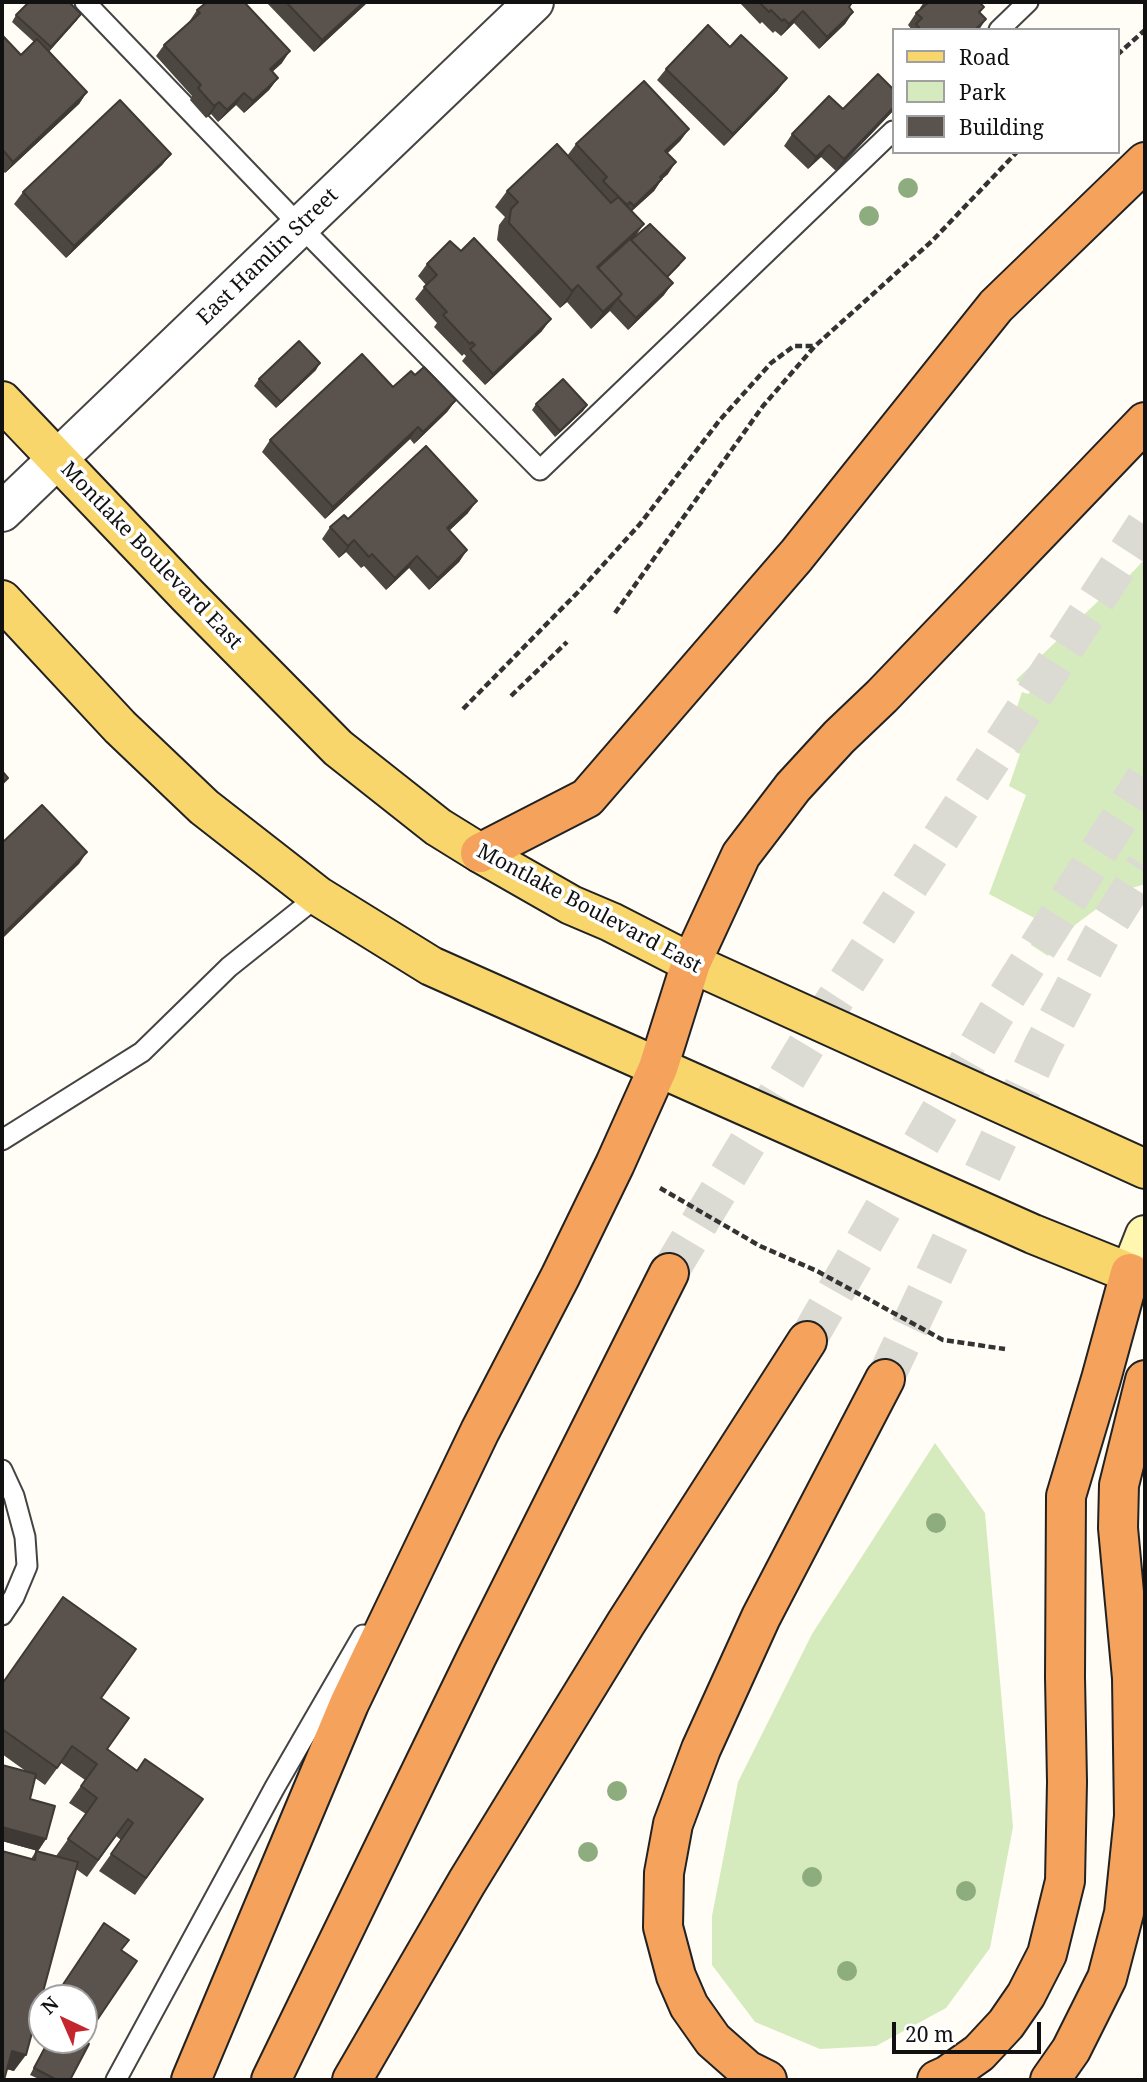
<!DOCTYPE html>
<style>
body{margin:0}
#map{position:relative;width:1147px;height:2082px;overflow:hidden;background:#fffdf5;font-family:"Noto Serif",serif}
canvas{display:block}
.frame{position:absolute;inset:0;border:4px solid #111;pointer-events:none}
.legend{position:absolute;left:892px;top:28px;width:228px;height:126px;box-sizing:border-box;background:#fff;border:2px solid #a0a0a0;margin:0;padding:9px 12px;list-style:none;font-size:21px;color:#111}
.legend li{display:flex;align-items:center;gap:14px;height:35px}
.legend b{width:35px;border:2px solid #a0a0a0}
.north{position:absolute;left:28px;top:1984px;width:70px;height:70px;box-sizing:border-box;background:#fff;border:2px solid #a0a0a0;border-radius:50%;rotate:316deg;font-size:19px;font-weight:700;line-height:28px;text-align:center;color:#111}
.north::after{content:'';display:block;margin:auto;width:24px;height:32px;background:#c4262e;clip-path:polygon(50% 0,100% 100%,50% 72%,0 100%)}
.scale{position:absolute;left:892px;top:2022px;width:149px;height:32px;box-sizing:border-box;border:4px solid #111;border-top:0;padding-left:9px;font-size:21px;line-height:24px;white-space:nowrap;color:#111;-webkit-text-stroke:5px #fff;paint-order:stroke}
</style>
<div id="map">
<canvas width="1147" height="2082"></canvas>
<div class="frame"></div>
<ul class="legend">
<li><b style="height:9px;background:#f9d66b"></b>Road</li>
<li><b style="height:19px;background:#d5ebbd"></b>Park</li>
<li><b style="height:19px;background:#5a524d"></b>Building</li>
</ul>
<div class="north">N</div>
<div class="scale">20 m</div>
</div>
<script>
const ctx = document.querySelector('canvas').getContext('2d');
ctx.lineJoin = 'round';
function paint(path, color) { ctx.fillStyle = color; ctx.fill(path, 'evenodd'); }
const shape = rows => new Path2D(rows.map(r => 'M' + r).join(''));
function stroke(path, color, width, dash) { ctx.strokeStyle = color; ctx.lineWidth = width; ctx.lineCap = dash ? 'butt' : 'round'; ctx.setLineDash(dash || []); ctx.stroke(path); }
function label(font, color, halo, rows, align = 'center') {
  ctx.font = font + ' "Noto Serif",serif'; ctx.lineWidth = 7; ctx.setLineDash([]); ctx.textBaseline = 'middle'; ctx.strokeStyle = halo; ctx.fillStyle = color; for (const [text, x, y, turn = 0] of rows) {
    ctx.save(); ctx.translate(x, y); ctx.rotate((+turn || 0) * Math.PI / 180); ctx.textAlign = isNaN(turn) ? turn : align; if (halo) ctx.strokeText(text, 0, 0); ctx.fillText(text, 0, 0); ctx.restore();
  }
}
const green = shape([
 [1145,559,1145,884,1126,890,1103,904,1075,925,1048,956,1031,945,1038,920,989,894,1026,795,1009,786,1020,754,1015,752,1023,730,1028,732,1032,727,1014,716,1022,692,1028,694,1031,691,1016,680,1118,582,1121,584],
 [935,1443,985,1513,1013,1827,990,1948,946,2008,876,2046,820,2049,755,2022,712,1965,712,1916,738,1782,812,1634]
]);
const highwayTunnel = shape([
 [669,1273,823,1018,1145,525],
 [807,1341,995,1015,1145,778],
 [885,1379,1042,1047,1101,936,1145,866]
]);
const path = shape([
 [1117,55,1145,30],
 [615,613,763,406,815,346,932,241,1017,152],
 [511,696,567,642],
 [463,709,583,587,640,524,719,421,771,363,794,346,814,346],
 [660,1188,760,1246,817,1271,943,1340,1005,1349]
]);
const lane = shape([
 [85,2,300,226,540,470,893,131],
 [999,30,1028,2],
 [2,1140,142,1052,229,967,318,896],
 [2,1470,14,1496,25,1537,27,1566,14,1597,2,1615],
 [116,2080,275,1787,363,1635]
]);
const street = shape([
 [2,512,534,2]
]);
const secondary = shape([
 [1130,1273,1145,1235]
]);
const primary = shape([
 [2,401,188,596,338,748,438,827,480,853,571,905,611,922,691,963,1145,1169],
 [2,600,120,727,204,807,318,896,431,966,1033,1234,1145,1279]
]);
const highway = shape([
 [480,853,587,798,796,556,996,306,1145,162],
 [191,2080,349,1704,480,1431,560,1277,615,1164,658,1068,691,963,741,855,793,787,839,737,882,696,1145,422],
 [271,2080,477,1656,669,1273],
 [352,2080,467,1882,626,1623,807,1341],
 [767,2080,747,2070,713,2040,689,2006,676,1976,663,1927,664,1873,673,1824,701,1749,761,1617,885,1379],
 [937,2080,948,2075,979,2053,1006,2024,1026,1995,1047,1954,1065,1881,1067,1782,1065,1677,1066,1496,1101,1379,1130,1273],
 [1050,2080,1071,2050,1107,1978,1124,1913,1134,1816,1132,1678,1118,1528,1119,1485,1145,1380]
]);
const trees = [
 [908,188],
 [869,216],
 [936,1523],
 [617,1791],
 [588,1852],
 [812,1877],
 [966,1891],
 [847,1971]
];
const wall = shape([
 [266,2,368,2,314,52],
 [739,2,851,2,849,8,853,12,845,24,819,49,794,23,781,36,775,31,773,33,762,22,760,24],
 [924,2,979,2,984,7,980,13,986,19,979,30,912,30,908,25,916,13,921,9,920,8],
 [197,10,282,63,272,72,278,78,269,90,244,113,236,105,218,122,211,114,206,118,190,100,192,96,156,56,164,45,189,22],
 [16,15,77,20,49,51,87,92,79,104,5,173,2,170,2,37,21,55,34,42,12,22],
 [666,69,778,90,724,146,657,80],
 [893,89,893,111,836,171,821,157,808,169,784,146,792,134,843,109],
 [689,129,680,141,668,153,668,174,662,179,654,191,632,211,635,237,680,265,667,278,664,295,628,330,610,311,591,329,567,302,560,308,497,240,499,225,505,217,495,207,507,191,567,156,576,144],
 [171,154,162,165,66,258,14,204,23,192],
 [427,264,542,331,485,385,462,361,466,356,464,354,462,356,434,327,437,323,415,299,426,285,418,276],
 [316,370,276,408,254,386,259,379],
 [415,375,456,400,447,412,414,444,410,439,325,519,262,452,270,440,393,387],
 [536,404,587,405,583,411,555,437,532,410],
 [468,513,449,531,467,550,459,562,429,590,409,568,386,590,364,566,361,568,346,552,339,558,322,539,330,527,348,519],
 [2,1684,101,1698,107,1749,137,1770,145,1759,203,1799,135,1895,99,1871,121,1840,116,1836,87,1877,76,1869,14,2071,7,2069,31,1859,36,1851,56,1856,86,1814,69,1803,85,1780,61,1763,45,1785,35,1778,30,1799,46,1839,38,1851,2,1841,27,1772,2,1754],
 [121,1950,137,1961,84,2039,84,1998],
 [48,2040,80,2040,70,2080,41,2080,30,2075]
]);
const shadedWall = shape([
 [364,2,368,2,314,52,322,40],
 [803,11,794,23,781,36,789,24],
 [853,12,845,24,819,49,827,37],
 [81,14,77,20,47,54,51,47],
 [290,51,282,63,262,81,270,69],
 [278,78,269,90,244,113,253,101],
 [787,78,778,90,724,146,733,134],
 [87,92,79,104,5,173,13,162],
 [244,93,236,105,218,122,227,110],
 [219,102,211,114,206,118,214,106],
 [893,108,893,111,836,171,844,159],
 [689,129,680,141,657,162,665,151],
 [829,145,821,157,808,169,816,157],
 [171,154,162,165,66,258,74,246],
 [676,162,668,174,651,189,660,177],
 [662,179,654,191,625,217,634,206],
 [644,224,632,241,596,274,597,267],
 [673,283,664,295,628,330,636,318],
 [578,285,567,302,560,308,572,291],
 [622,294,610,310,591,329,603,312],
 [551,319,542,331,485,385,493,374],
 [320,363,316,370,276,408,281,402],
 [456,400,447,412,414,444,423,432],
 [587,405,583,411,555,437,560,431],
 [418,427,410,439,325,519,333,507],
 [477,501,468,513,439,540,447,528],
 [354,540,346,552,339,558,348,546],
 [467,550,459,562,429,590,438,578],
 [417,556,409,568,386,590,395,578],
 [87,852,79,864,2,939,2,935],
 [2,1827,46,1839,38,1851,2,1841],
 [12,2051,26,2055,14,2071,2,2068]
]);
const building = shape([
 [29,2,69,2,81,14,51,47,16,15,29,2],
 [207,2,244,2,290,51,270,69,278,78,253,101,244,93,227,110,219,102,214,106,198,88,201,85,164,45,200,13,197,10,207,2],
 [286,2,364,2,322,40,286,2],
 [759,2,849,2,851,4,849,7,853,12,827,37,803,11,789,24,784,19,782,21,771,10,769,12,759,2],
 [929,2,979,2,984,7,979,12,986,19,975,30,921,30,916,24,922,18,916,13,929,2],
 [708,25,730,47,741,35,787,78,733,134,666,69,708,25],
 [3,36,21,55,37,39,87,92,13,162,2,149,2,37,3,36],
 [878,74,893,89,893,108,844,159,829,145,816,157,792,134,829,96,843,109,878,74],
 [644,81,689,129,665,151,676,162,660,177,662,179,634,206,630,202,627,205,603,181,607,177,576,144,644,81],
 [120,100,171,154,74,246,23,192,120,100],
 [557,144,611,203,618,197,644,224,597,267,622,294,603,312,578,285,572,291,509,223,511,209,518,202,507,191,557,144],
 [650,224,685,258,667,277,631,240,650,224],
 [474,238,551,319,493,374,470,349,475,345,472,342,470,344,443,315,447,312,424,287,437,275,427,264,450,241,461,251,474,238],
 [630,239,673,283,636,318,618,299,622,294,598,268,630,239],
 [299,341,320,363,281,402,259,379,299,341],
 [362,354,393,387,411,371,415,375,424,367,456,400,423,432,418,427,333,507,270,440,362,354],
 [563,379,587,405,560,431,536,404,563,379],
 [426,446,477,501,447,528,467,550,438,578,417,556,395,578,372,554,369,557,354,540,348,546,330,527,344,515,348,519,426,446],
 [2,771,8,778,2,784,2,771],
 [42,805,87,852,2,935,2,843,42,805],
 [63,1597,136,1649,101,1698,129,1718,107,1749,137,1771,145,1759,203,1799,146,1878,111,1854,133,1823,128,1819,98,1860,68,1839,97,1798,81,1786,97,1764,72,1746,57,1768,2,1729,2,1684,63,1597],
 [2,1765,36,1774,30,1799,55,1806,46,1839,2,1827,2,1765],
 [2,1851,35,1860,36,1851,78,1862,26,2055,12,2051,4,2080,2,2080,2,1851],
 [104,1923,129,1940,121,1950,137,1961,91,2029,84,2024,84,1998,54,1998,104,1923],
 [49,2040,80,2040,89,2044,70,2080,57,2080,34,2068,49,2040]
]);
const streetNames = [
 ["East Hamlin Street",268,257,-44],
 ["Montlake Boulevard East",151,556,46],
 ["Montlake Boulevard East",589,909,28]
];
paint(green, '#d5ebbd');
stroke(highwayTunnel, '#dbdad3', 38, [38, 19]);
stroke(lane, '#444', 23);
stroke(street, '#444', 42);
stroke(secondary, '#333', 42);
stroke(primary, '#222', 42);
stroke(highway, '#222', 42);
stroke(path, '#333', 4.5, [7, 3.5]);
stroke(lane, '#fff', 19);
stroke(street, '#fff', 38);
stroke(secondary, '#fff6b0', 38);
stroke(primary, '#f9d66b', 38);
stroke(highway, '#f5a25d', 38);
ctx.fillStyle = '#8dad7f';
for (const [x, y] of trees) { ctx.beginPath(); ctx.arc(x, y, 10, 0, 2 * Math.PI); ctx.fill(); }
paint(wall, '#4d4742');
paint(shadedWall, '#3f3936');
paint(building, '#5a524d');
stroke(building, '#3f3936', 2);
label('21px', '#111', '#fff', streetNames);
</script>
